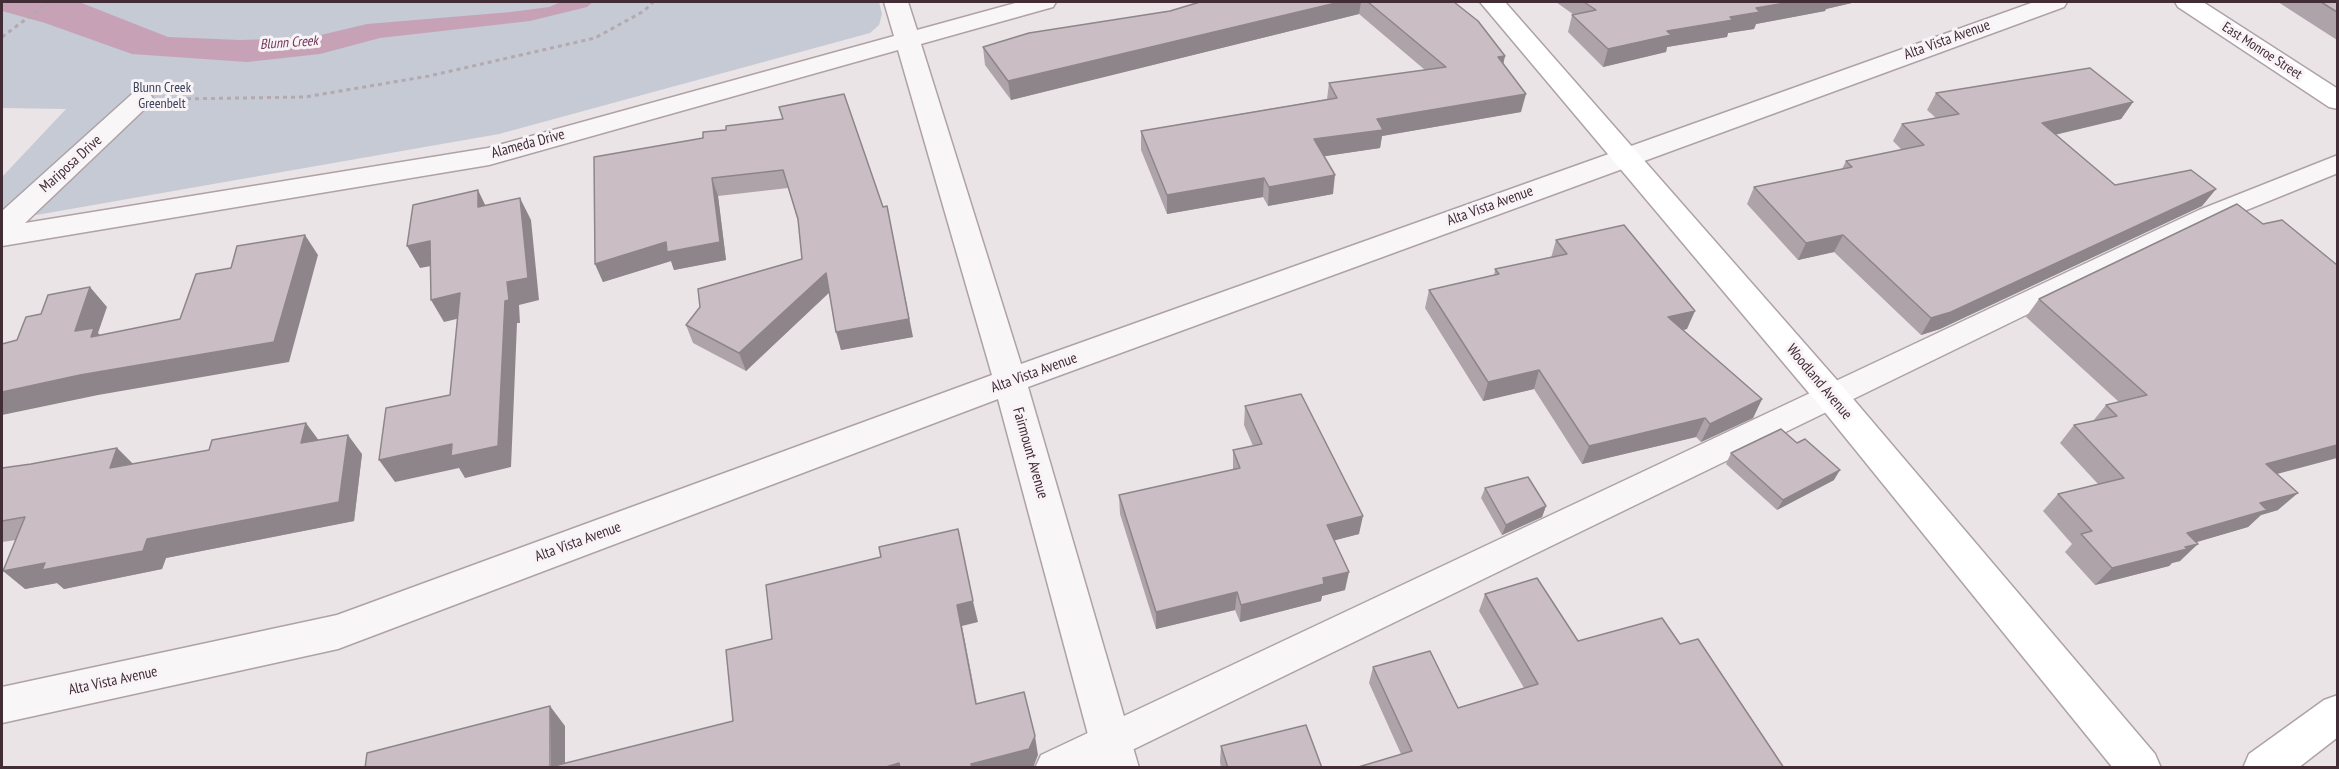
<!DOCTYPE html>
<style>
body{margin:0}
#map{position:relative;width:2339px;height:769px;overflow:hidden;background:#eae4e7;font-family:"PT Sans Narrow",sans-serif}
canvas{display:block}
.frame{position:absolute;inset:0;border:3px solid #422c36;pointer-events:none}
</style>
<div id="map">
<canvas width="2339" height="769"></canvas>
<div class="frame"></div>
</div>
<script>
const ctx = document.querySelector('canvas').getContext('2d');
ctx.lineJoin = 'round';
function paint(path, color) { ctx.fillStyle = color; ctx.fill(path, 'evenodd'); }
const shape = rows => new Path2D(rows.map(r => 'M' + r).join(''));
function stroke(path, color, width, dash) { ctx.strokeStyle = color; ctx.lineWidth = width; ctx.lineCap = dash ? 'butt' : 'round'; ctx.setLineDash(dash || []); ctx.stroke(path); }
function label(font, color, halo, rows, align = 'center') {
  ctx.font = font + ' "PT Sans Narrow",sans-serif'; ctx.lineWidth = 6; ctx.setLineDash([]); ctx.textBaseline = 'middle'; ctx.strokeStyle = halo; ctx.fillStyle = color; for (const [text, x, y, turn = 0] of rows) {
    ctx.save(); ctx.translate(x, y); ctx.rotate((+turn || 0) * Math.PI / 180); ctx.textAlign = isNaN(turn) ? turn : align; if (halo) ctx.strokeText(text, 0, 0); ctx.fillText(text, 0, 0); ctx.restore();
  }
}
const green = shape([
 [2,2,879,2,882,14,879,25,870,33,499,134,2,221,2,177,66,109,2,108]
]);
const water = shape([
 [2,2,79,2,168,37,240,40,308,38,367,24,511,12,549,7,561,2,593,2,587,7,530,21,380,38,320,54,247,62,132,54,45,23,2,11]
]);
const path = shape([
 [2,37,49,2],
 [179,99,305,97,429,76,595,38,644,11,653,2]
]);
const lane = shape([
 [2338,155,2338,173,2217,222,1095,768,1035,768,1041,755,2199,210,2338,155]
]);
const street = shape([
 [884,2,908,2,917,30,1019,2,1056,2,1053,7,921,44,1021,364,2034,2,2067,2,2064,7,1028,387,1139,768,1097,768,998,399,338,649,2,723,2,687,337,615,992,375,898,50,489,165,2,246,2,211,132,94,141,92,150,94,154,100,25,223,488,148,894,36,884,2]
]);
const secondary = shape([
 [1480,2,1505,2,1843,387,2155,754,2161,768,2113,768,1819,405,1480,2],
 [2175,2,2203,2,2338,89,2338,109,2329,107,2178,7,2175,2],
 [2338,695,2338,737,2298,768,2243,768,2249,754,2324,700,2338,695]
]);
const wall = shape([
 [1200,2,1454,2,1505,56,1503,64,1521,112,1382,136,1380,148,1324,156,1333,194,1268,206,1263,197,1167,214,1141,150,1141,131,1327,99,1329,83,1425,70,1359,14,1011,100,985,65,983,47,1170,11],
 [1556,2,1856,2,1826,9,1825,11,1756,24,1754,29,1728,33,1727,37,1667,47,1666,52,1603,67,1568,32,1572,15,1574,15],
 [2278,2,2337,2,2337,40],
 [1936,93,2133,102,2121,119,2055,135,2115,185,2216,189,2202,206,1940,329,1921,335,1834,252,1798,260,1747,204,1754,187,1842,169,1846,161,1902,150,1893,141,1902,124,1936,118,1927,110],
 [782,119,913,337,841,350,829,292,746,371,693,343,686,325,802,259,798,221,788,188,718,196,726,260,674,270,671,261,603,282,595,264,703,138,726,130],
 [1556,240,1687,329,1683,330,1762,399,1753,418,1701,442,1696,437,1582,464,1534,389,1483,401,1425,308,1429,290,1494,276,1495,269,1551,258],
 [2039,299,2277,474,2278,510,2261,515,2248,527,2196,542,2180,561,2172,563,2169,566,2095,585,2065,552,2072,544,2043,511,2058,494,2098,484,2060,443,2074,425,2093,421,2106,405,2119,402,2026,317],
 [1245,406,1359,534,1334,540,1345,590,1322,596,1321,601,1240,622,1235,610,1156,629,1120,514,1119,495,1233,470,1233,450,1253,446,1244,425],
 [318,440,362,454,354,521,166,558,162,569,64,589,57,583,25,589,16,540,2,542,2,468,31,464,117,448,133,464],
 [1731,453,1834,480,1777,510,1726,464],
 [1485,488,1546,506,1542,517,1502,535,1481,498],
 [1485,594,1578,641,1680,644,1784,768,1401,754,1369,683,1373,667,1458,708,1524,688,1479,611],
 [1221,746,1322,768,1221,768,1220,762]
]);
const shadedWall = shape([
 [1340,2,1361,2,1359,14,1011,100,1008,81],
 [1791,2,1856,2,1826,9,1825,11,1756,24,1754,29,1728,33,1727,37,1667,47,1666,52,1603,67,1608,49,1667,31,1730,17,1756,8],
 [1505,56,1501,74,1498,57],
 [1526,94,1521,112,1382,136,1380,148,1313,158,1314,139,1377,119],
 [2133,102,2121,119,2032,140,2042,123],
 [1335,175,1333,194,1268,206,1269,187],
 [712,178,718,196,726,260,674,270,671,261,603,282,595,264],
 [1264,178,1263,197,1167,214,1167,195],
 [2216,189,2202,206,1940,329,1921,335,1931,318],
 [478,190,489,213,478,207],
 [520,198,531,220,539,300,519,305,520,323,517,323,511,467,465,478,459,468,395,482,379,460,452,444,505,301],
 [887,206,913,337,841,350,836,332],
 [305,235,318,255,289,362,98,395,2,415,2,392,80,375,274,342],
 [1843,235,1834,252,1798,260,1806,243],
 [430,241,442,264,420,268,407,246],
 [826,273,831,291,746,371,739,353],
 [90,287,107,307,98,333,111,347,75,331],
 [460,293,473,315,444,322,431,300],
 [1695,311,1687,329,1661,335,1668,317],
 [1539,370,1534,389,1483,401,1488,382],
 [1762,399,1753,418,1701,442,1710,424],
 [1705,418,1696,437,1582,464,1589,446],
 [306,423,320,442,301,443],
 [348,435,362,454,354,521,166,558,162,569,64,589,57,583,25,589,3,571,147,539],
 [2337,445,2337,458,2247,482,2266,464],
 [117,448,136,467,110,468],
 [1840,470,1834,480,1777,510,1783,500],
 [2298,493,2278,510,2261,515,2248,527,2170,550,2187,533,2260,503],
 [1546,506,1542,517,1502,535,1506,525],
 [1363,516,1359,534,1325,543,1327,525],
 [2198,544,2180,561,2172,563,2169,566,2095,585,2112,568],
 [1349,572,1345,590,1322,596,1321,601,1240,622,1241,605,1323,578],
 [1237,592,1235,610,1156,629,1156,612],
 [973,601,978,622,962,626,981,724,957,605],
 [550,706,565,726,565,768,551,768],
 [1035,736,1038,755,1033,768,972,768,971,764],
 [899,763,901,768,883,768]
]);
const building = shape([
 [1200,2,1340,2,1008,81,983,47,1029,33,1170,11,1200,2],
 [1368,2,1454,2,1478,21,1505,56,1498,57,1526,94,1377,119,1383,130,1314,139,1335,175,1269,187,1264,178,1167,195,1141,131,1337,98,1329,83,1446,67,1368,2],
 [1584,2,1791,2,1756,8,1760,12,1730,17,1733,20,1667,31,1671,35,1608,49,1572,15,1596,10,1584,2],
 [2321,2,2337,2,2337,12,2321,2],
 [2090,68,2133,102,2042,123,2115,185,2191,170,2216,189,1951,312,1931,318,1843,235,1806,243,1754,187,1852,167,1846,161,1924,145,1902,124,1959,114,1936,93,2090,68],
 [844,94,883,207,887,206,909,319,836,332,826,273,739,353,686,325,700,307,698,289,802,259,798,219,783,170,712,178,720,242,667,252,666,242,595,264,594,157,703,138,703,132,726,130,726,126,783,119,779,107,844,94],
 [478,190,478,207,520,198,528,278,507,282,509,300,505,301,498,446,451,456,452,444,379,460,386,408,450,395,460,293,431,300,430,241,407,246,413,205,478,190],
 [2237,204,2263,224,2282,220,2337,265,2337,445,2266,464,2298,493,2260,503,2267,510,2187,533,2198,544,2185,547,2187,549,2112,568,2081,534,2092,531,2058,494,2124,478,2074,425,2117,416,2106,405,2147,395,2039,299,2237,204],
 [1624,225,1695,311,1668,317,1762,399,1710,424,1705,418,1589,446,1539,370,1488,382,1429,290,1499,274,1495,269,1567,254,1556,240,1624,225],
 [305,235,274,342,80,375,2,392,2,344,17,340,26,317,41,314,48,295,90,287,75,331,94,328,91,337,180,319,196,274,231,268,237,246,305,235],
 [1301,394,1363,516,1327,525,1349,572,1323,578,1324,584,1241,605,1237,592,1156,612,1119,495,1240,468,1233,450,1262,444,1245,406,1301,394],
 [306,423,301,443,348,435,339,502,147,539,143,551,42,570,45,563,3,571,25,517,2,521,2,468,31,464,117,448,110,468,209,450,212,440,306,423],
 [1781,429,1797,443,1805,439,1840,470,1783,500,1731,453,1781,429],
 [1528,477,1546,506,1506,525,1485,488,1528,477],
 [958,529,973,601,957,605,976,704,1024,692,1035,736,1029,749,971,764,972,768,900,768,899,763,883,768,365,768,367,753,550,706,550,767,733,721,726,650,772,639,766,585,881,557,879,547,958,529],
 [1537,578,1578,641,1662,618,1680,644,1698,639,1784,768,1355,768,1412,751,1373,667,1430,651,1458,708,1538,684,1485,594,1537,578],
 [1306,725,1322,768,1228,768,1221,746,1306,725]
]);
const farWaternames = [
 ["Blunn Creek",289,43,-4]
];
const farStreetnames = [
 ["East Monroe Street",2262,51,33]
];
const farParknames = [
 ["Blunn Creek",162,88],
 ["Greenbelt",162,104]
];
const streetNames = [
 ["Alta Vista Avenue",1947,40,-20],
 ["Alameda Drive",528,144,-15],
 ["Mariposa Drive",71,164,-42],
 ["Alta Vista Avenue",1490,206,-20],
 ["Alta Vista Avenue",1034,373,-20],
 ["Woodland Avenue",1819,382,50],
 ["Fairmount Avenue",1030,453,74],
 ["Alta Vista Avenue",578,542,-20],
 ["Alta Vista Avenue",113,681,-12]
];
paint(green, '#c5cad4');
paint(water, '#c7a2b7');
stroke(lane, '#aea2a7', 3);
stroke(street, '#aea2a7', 3);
stroke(secondary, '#aea2a7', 3);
stroke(path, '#b3a9ae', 3, [4, 4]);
paint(lane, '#f9f6f7');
paint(street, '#f9f6f7');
paint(secondary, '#fff');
paint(wall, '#aea3a9');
paint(shadedWall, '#8d8589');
paint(building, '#cabec4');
stroke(building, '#8d8589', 1.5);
label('italic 14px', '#733958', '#f8f3f6', farWaternames);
label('14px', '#422c36', '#f8f3f6', farStreetnames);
label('14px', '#3b445c', '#f8f3f6', farParknames);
label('15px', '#422c36', '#f8f3f6', streetNames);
</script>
